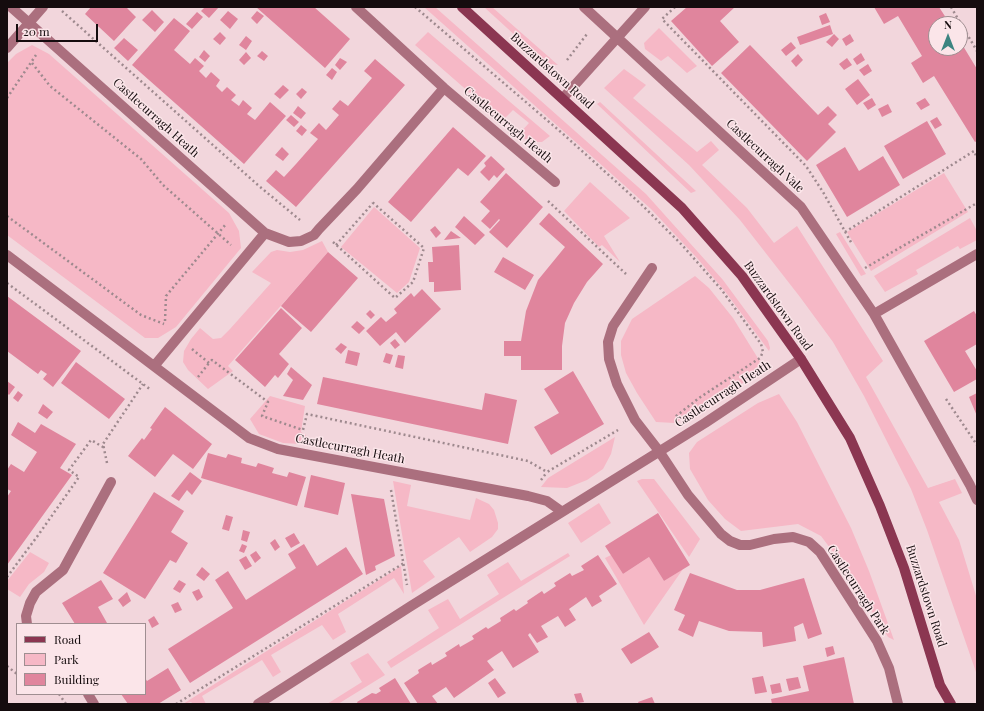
<!DOCTYPE html>
<style>
body{margin:0}
#map{position:relative;width:984px;height:711px;overflow:hidden;background:#f2d6dc;font-family:"Playfair Display",serif}
canvas{display:block}
.frame{position:absolute;inset:0;border:8px solid #150c0e;pointer-events:none}
.legend{position:absolute;left:16px;top:623px;width:130px;height:72px;box-sizing:border-box;background:#fbe5e9;border:1px solid #9f8e91;margin:0;padding:5px 7px;list-style:none;font-size:12px;color:#150c0e}
.legend li{display:flex;align-items:center;gap:8px;height:20px}
.legend b{width:20px;border:1px solid #9f8e91}
.north{position:absolute;left:928px;top:16px;width:40px;height:40px;box-sizing:border-box;background:#fbe5e9;border:1px solid #9f8e91;border-radius:50%;rotate:0deg;font-size:11px;font-weight:700;line-height:16px;text-align:center;color:#150c0e}
.north::after{content:'';display:block;margin:auto;width:14px;height:18px;background:#3d8481;clip-path:polygon(50% 0,100% 100%,50% 72%,0 100%)}
.scale{position:absolute;left:16px;top:24px;width:82px;height:18px;box-sizing:border-box;border:2px solid #150c0e;border-top:0;padding-left:5px;font-size:12px;line-height:14px;white-space:nowrap;color:#150c0e;-webkit-text-stroke:3px #fbe5e9;paint-order:stroke}
</style>
<div id="map">
<canvas width="984" height="711"></canvas>
<div class="frame"></div>
<ul class="legend">
<li><b style="height:5px;background:#8b3651"></b>Road</li>
<li><b style="height:11px;background:#f6b8c6"></b>Park</li>
<li><b style="height:11px;background:#e0859d"></b>Building</li>
</ul>
<div class="north">N</div>
<div class="scale">20 m</div>
</div>
<script>
const ctx = document.querySelector('canvas').getContext('2d');
ctx.lineJoin = 'round';
function paint(path, color) { ctx.fillStyle = color; ctx.fill(path, 'evenodd'); }
const shape = rows => new Path2D(rows.map(r => 'M' + r).join(''));
function stroke(path, color, width, dash) { ctx.strokeStyle = color; ctx.lineWidth = width; ctx.lineCap = dash ? 'butt' : 'round'; ctx.setLineDash(dash || []); ctx.stroke(path); }
function label(font, color, halo, rows, align = 'center') {
  ctx.font = font + ' "Playfair Display",serif'; ctx.lineWidth = 3; ctx.setLineDash([]); ctx.textBaseline = 'middle'; ctx.strokeStyle = halo; ctx.fillStyle = color; for (const [text, x, y, turn = 0] of rows) {
    ctx.save(); ctx.translate(x, y); ctx.rotate((+turn || 0) * Math.PI / 180); ctx.textAlign = isNaN(turn) ? turn : align; if (halo) ctx.strokeText(text, 0, 0); ctx.fillText(text, 0, 0); ctx.restore();
  }
}
const green = shape([
 [424,7,435,7,646,194,723,280,768,341,770,348,769,351,727,294,697,258,651,209],
 [484,7,492,7,558,65,549,64,541,59],
 [659,28,697,66,687,73,668,56,661,61,645,49,644,43],
 [428,32,550,136,542,142,531,142,518,135,529,123,513,110,502,121,415,45],
 [32,45,49,54,229,213,239,231,241,248,176,327,158,338,145,338,7,235,7,63,16,54],
 [624,69,646,85,633,98,697,152,711,141,719,150,702,165,747,208,774,243,797,226,883,361,866,377,928,488,955,479,962,493,939,502,959,540,977,599,977,675,927,530,911,489,864,396,833,342,800,297,740,220,689,165,604,88],
 [600,102,696,191,691,193,597,104],
 [944,173,968,212,871,271,847,232],
 [590,182,630,218,604,236,620,262,602,245,599,247,564,211],
 [374,207,420,248,409,282,397,293,341,247],
 [970,218,977,231,977,240,960,249,958,246,916,270,918,274,885,292,874,276],
 [840,232,866,274,861,276,836,234],
 [322,241,328,252,228,366,233,371,208,389,188,370,183,362,184,351,191,339,200,328,213,339,221,338,230,329,271,283,252,272,271,252,277,250,290,252,303,250],
 [695,276,709,288,733,318,764,368,748,380,680,420,675,423,656,422,637,393,626,373,621,355,621,341,632,319],
 [779,394,797,422,851,528,869,571,894,640,888,637,842,564,821,536,798,524,741,531,725,519,708,500,690,469,689,453,697,442,758,403],
 [270,396,305,406,301,432,306,435,306,441,301,444,283,443,259,434,250,419],
 [615,437,611,454,603,469,587,480,567,488,541,487,548,478],
 [642,479,654,479,700,539,689,557,637,481],
 [393,481,411,485,407,506,470,520,476,498,489,504,494,510,498,523,498,529,492,537,470,552,459,537,423,561,435,577,412,593],
 [599,503,611,523,581,543,568,523],
 [30,552,49,563,44,572,29,584,20,597,7,589,7,581],
 [568,553,570,556,391,668,387,662,439,628,428,610,448,599,460,619,499,594,487,575,508,562,521,581],
 [611,555,623,574,649,557,664,581,683,569,644,625,605,558],
 [401,566,404,594,394,578,338,614,346,632,333,640,322,625,271,655,281,672,273,677,262,660,202,696,206,704,193,704,191,702,183,704],
 [368,653,385,675,338,704,327,704,362,682,350,663]
]);
const building = shape([
 [91,7,128,7,127,8,136,17,114,41,85,14],
 [205,7,219,7,209,18,201,11],
 [256,7,314,7,350,39,325,68],
 [687,7,735,7,720,21,739,42,712,66,671,21],
 [874,7,939,7,950,24,936,24,936,48,960,48,960,41,977,69,977,141,975,142,934,76,923,83,911,63,922,56,898,16,884,24],
 [152,10,164,22,155,32,142,20],
 [228,11,238,19,230,29,220,20],
 [257,11,264,16,257,24,251,18],
 [197,12,203,17,192,29,186,24],
 [826,13,830,22,822,25,819,16],
 [174,18,190,31,174,50,190,64,195,58,204,66,199,71,206,78,211,72,220,80,216,86,222,92,227,87,236,95,231,100,239,106,243,100,252,108,247,114,255,120,270,102,286,116,244,164,132,65],
 [830,25,833,34,800,45,797,37],
 [220,32,226,38,220,45,213,39],
 [834,34,839,39,832,47,826,42],
 [850,34,854,41,846,46,842,39],
 [246,36,252,41,246,50,239,45],
 [124,38,138,50,128,61,114,48],
 [791,42,796,48,786,56,781,50],
 [750,45,818,115,828,106,837,115,828,124,836,132,807,161,721,73],
 [204,50,210,56,205,62,199,57],
 [262,51,268,56,264,61,257,56],
 [246,52,251,58,244,65,239,60],
 [861,53,865,60,857,65,853,59],
 [798,54,803,60,796,67,791,61],
 [340,58,347,62,340,70,335,65],
 [847,58,852,65,844,70,839,64],
 [375,59,405,85,296,207,266,181,276,170,284,177,296,164,318,139,310,133,319,123,326,130,339,115,332,109,340,100,348,106,372,78,364,71],
 [868,64,872,71,864,76,859,70],
 [332,68,337,72,332,80,326,75],
 [858,79,870,95,857,105,845,89],
 [283,85,289,90,280,99,274,94],
 [302,88,307,92,301,99,296,94],
 [872,98,876,105,868,110,863,103],
 [925,98,930,105,921,110,916,103],
 [888,104,892,112,882,117,878,109],
 [298,106,306,113,301,119,293,113],
 [291,115,299,122,294,127,286,120],
 [937,117,942,125,935,129,930,121],
 [927,121,946,154,903,179,884,146],
 [301,125,307,130,302,136,296,131],
 [453,127,486,156,468,176,458,168,411,222,388,202],
 [282,147,289,154,283,161,275,155],
 [845,147,859,171,883,156,900,185,847,217,816,165],
 [491,156,505,169,497,178,494,175,489,181,480,172,486,166,484,163],
 [506,173,543,207,507,248,489,232,500,220,499,219,490,229,481,221,490,211,480,202],
 [549,213,603,264,587,282,574,303,565,323,562,346,562,370,521,370,521,356,504,356,504,341,521,341,526,311,538,280,565,247,539,224],
 [464,216,485,235,475,245,455,227],
 [435,226,441,233,436,238,430,230],
 [451,231,461,238,444,240],
 [459,245,461,290,434,292,434,282,429,282,428,262,433,262,432,247],
 [328,252,358,278,311,332,281,306],
 [503,257,534,275,525,290,494,272],
 [422,289,441,309,405,343,396,332,380,346,366,331,381,317,386,322,397,313,394,309,411,293,414,297],
 [7,296,81,351,53,387,43,379,47,374,41,370,38,374,7,351],
 [281,308,302,328,279,354,289,364,278,378,275,375,265,387,235,360],
 [370,310,375,315,371,319,366,314],
 [974,311,977,316,977,344,965,351,977,371,977,379,954,392,924,341],
 [357,321,365,328,359,334,351,327],
 [395,339,400,345,395,349,390,343],
 [341,343,347,347,341,354,335,349],
 [348,350,360,353,357,366,345,363],
 [386,353,393,355,390,364,383,362],
 [398,355,405,356,403,369,395,367],
 [76,362,125,399,109,419,61,383],
 [291,367,312,385,303,400,283,396,293,380,287,374],
 [573,371,604,424,551,455,534,427,559,413,544,389],
 [323,377,482,410,485,393,517,400,508,444,317,404],
 [7,381,15,387,9,395,7,393],
 [18,391,23,395,18,402,13,398],
 [977,393,977,416,969,397],
 [43,404,53,412,47,419,38,413],
 [165,407,212,444,193,469,173,454,155,477,128,456,142,438,144,440,152,429,150,428],
 [18,422,35,433,41,424,76,444,60,468,72,475,7,565,7,497,11,491,7,489,7,470,11,464,24,472,37,452,11,435],
 [208,453,226,458,228,454,242,458,241,463,256,467,258,463,274,468,272,473,287,477,289,472,306,477,297,506,201,478],
 [190,472,202,481,192,495,187,490,179,501,171,496],
 [311,475,345,483,338,515,304,507],
 [154,492,184,511,171,532,188,543,176,563,170,560,145,599,103,573],
 [351,494,384,499,395,556,375,566,376,570,366,575],
 [658,513,690,565,664,581,649,557,623,574,605,546],
 [226,515,233,517,229,531,222,529],
 [243,530,250,532,247,542,241,540],
 [294,533,300,543,291,548,285,538],
 [275,539,280,547,275,551,270,543],
 [242,544,247,546,244,553,239,551],
 [304,544,317,566,346,547,363,574,190,683,168,649,233,608,215,580,228,571,246,600,296,568,288,554],
 [256,551,261,558,255,563,250,555],
 [598,555,617,584,599,596,602,601,592,607,586,597,569,609,576,620,565,627,558,616,541,626,548,637,537,643,530,633,528,635,539,652,513,668,502,651,487,661,494,670,454,698,446,687,432,696,438,704,418,704,404,683,419,673,418,670,431,662,432,665,447,656,445,653,459,644,460,647,474,639,472,636,486,627,488,629,501,621,500,618,514,609,516,611,528,603,527,601,542,591,544,594,556,586,554,583,570,573,572,576,584,570,581,566],
 [246,556,252,566,245,570,239,560],
 [202,567,210,574,204,581,196,575],
 [690,573,737,590,760,590,804,578,822,634,808,639,803,623,794,627,796,641,763,647,762,632,729,631,699,621,693,637,678,630,685,615,674,610],
 [101,580,113,599,98,607,107,623,75,624,62,603],
 [179,580,186,584,180,593,173,589],
 [199,589,203,597,197,601,192,592],
 [127,592,131,601,123,607,118,600],
 [178,602,182,610,175,613,171,605],
 [154,616,159,624,152,628,148,620],
 [649,632,659,647,631,664,621,649],
 [833,646,835,654,827,657,825,648],
 [844,657,854,704,772,704,771,699,809,691,803,666],
 [168,668,181,690,158,704,128,704,121,694,145,694,145,678,147,681],
 [763,676,767,692,755,694,752,678],
 [798,677,801,688,789,691,786,679],
 [395,678,411,704,358,704,357,702,372,693,376,694,381,691,379,688],
 [495,678,506,693,498,698,488,683],
 [780,683,782,692,772,694,770,685],
 [581,693,584,702,577,703,574,694],
 [652,697,655,704,639,704,638,702]
]);
const path = shape([
 [415,7,562,133,642,205,683,246,721,289,761,344,763,352,760,358,699,398,675,417],
 [675,7,662,19,806,166,823,192,852,244],
 [951,7,977,51],
 [62,11,259,186,300,220],
 [567,60,587,34],
 [32,63,50,86,141,159,163,185,231,245],
 [7,98,36,55],
 [548,201,626,274],
 [7,216,141,315,164,324],
 [845,232,974,151,977,158],
 [333,242,395,298,413,282,424,248,371,201],
 [336,245,373,203],
 [865,268,977,203],
 [7,283,151,390],
 [165,321,166,296,226,224],
 [192,349,209,363,212,360,268,402,262,416,303,430,307,414,528,461,547,472,618,430],
 [198,377,209,363],
 [946,399,977,445],
 [107,463,103,444,143,384],
 [541,480,547,472],
 [391,490,407,585],
 [7,577,39,534,79,477,69,470,91,440,103,447],
 [7,666,17,674],
 [59,694,66,704],
 [176,704,404,563]
]);
const street = shape([
 [11,7,265,233,289,242,301,241,314,235,319,229,357,189,444,88],
 [356,7,444,88,555,182],
 [584,7,801,207,874,314,970,485,977,500],
 [7,48,43,7],
 [563,98,645,7],
 [7,255,249,438,278,449,528,496,547,501,561,511],
 [652,268,613,326,608,342,609,359,617,384,635,420,659,451,688,495,721,534,730,541,740,545,750,545,774,539,793,537,809,542,820,552,877,641,889,668,898,704],
 [874,314,977,254],
 [155,365,265,233],
 [27,624,26,616,30,603,36,592,63,570,111,482],
 [88,694,94,704],
 [258,704,411,606,705,423,801,359]
]);
const secondary = shape([
 [462,7,682,208,742,276,801,359,850,438,880,506,904,568,940,685,951,704]
]);
const streetNames = [
 ["Buzzardstown Road",552,71,42],
 ["Castlecurragh Heath",156,118,42],
 ["Castlecurragh Heath",508,125,40],
 ["Castlecurragh Vale",765,156,43],
 ["Buzzardstown Road",778,306,54],
 ["Castlecurragh Heath",723,394,-33],
 ["Castlecurragh Heath",350,449,11],
 ["Castlecurragh Park",858,590,57],
 ["Buzzardstown Road",926,596,72]
];
paint(green, '#f6b8c6');
paint(building, '#e0859d');
stroke(path, '#9e898e', 2.5, [2, 3]);
stroke(street, '#ab6f7e', 10);
stroke(secondary, '#8b3651', 10);
label('12px', '#150c0e', '#fbe5e9', streetNames);
</script>
